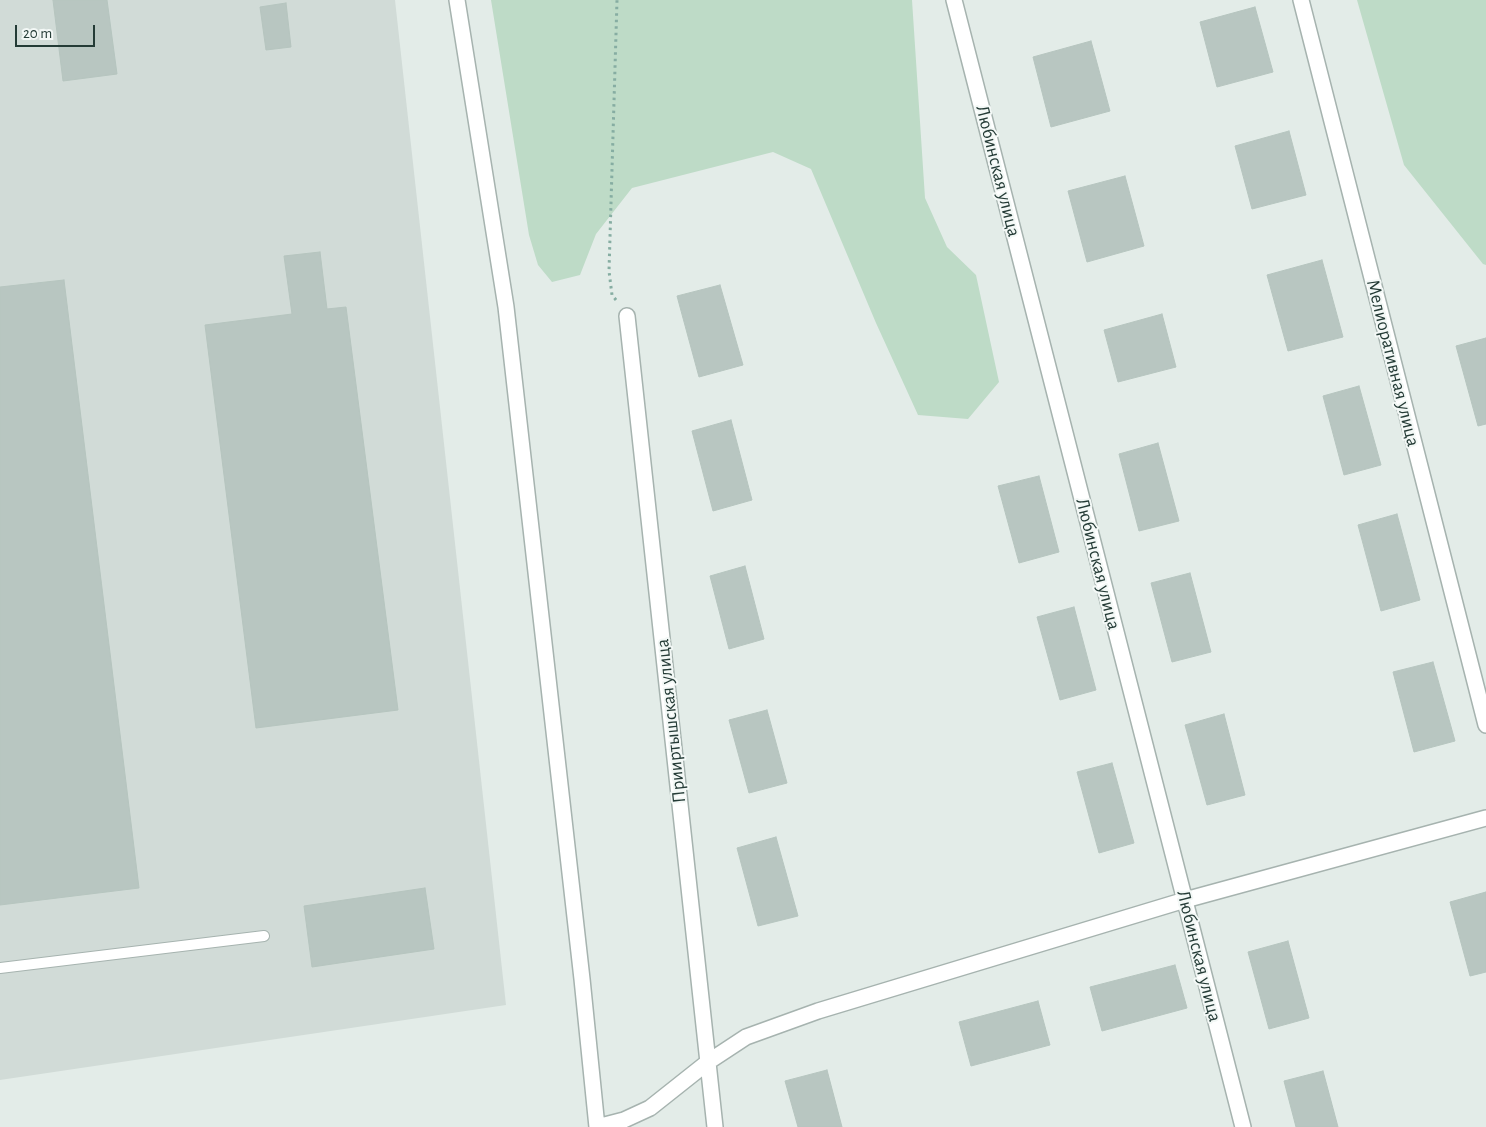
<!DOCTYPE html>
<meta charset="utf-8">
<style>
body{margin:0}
#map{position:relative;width:1486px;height:1127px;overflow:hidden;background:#e3ece8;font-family:"Alegreya Sans",sans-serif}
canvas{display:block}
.scale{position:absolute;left:15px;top:25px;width:80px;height:22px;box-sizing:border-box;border:2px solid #243b36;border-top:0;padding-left:6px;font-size:15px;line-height:18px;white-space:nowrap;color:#243b36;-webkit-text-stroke:4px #f3f8f6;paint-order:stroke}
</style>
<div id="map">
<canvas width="1486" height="1127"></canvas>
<div class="scale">20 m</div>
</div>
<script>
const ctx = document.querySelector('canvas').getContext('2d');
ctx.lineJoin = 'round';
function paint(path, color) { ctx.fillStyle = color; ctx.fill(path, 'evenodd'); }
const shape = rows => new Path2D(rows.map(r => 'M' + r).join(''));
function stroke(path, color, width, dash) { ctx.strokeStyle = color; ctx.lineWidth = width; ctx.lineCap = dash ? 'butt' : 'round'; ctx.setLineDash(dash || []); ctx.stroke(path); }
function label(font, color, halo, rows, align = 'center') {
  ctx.font = font + ' "Alegreya Sans",sans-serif'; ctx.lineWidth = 4; ctx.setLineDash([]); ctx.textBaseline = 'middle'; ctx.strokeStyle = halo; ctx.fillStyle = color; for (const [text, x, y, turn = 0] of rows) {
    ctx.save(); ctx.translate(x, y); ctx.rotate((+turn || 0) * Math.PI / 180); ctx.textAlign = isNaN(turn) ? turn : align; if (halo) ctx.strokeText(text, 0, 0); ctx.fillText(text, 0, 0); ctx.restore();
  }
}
const built = shape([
 [0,0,395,0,506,1005,0,1080]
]);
const green = shape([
 [491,0,912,0,925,198,947,247,976,275,999,382,968,419,918,415,876,323,811,169,773,152,632,188,596,234,580,275,552,282,538,265,529,235],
 [1357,0,1486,0,1486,265,1483,264,1404,165]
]);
const building = shape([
 [53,0,107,0,117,74,63,81,53,0],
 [286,3,291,47,266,50,260,7,286,3],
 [1255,7,1273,72,1217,87,1200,22,1255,7],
 [1091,41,1110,111,1051,127,1033,57,1091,41],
 [1289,131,1306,195,1252,209,1235,146,1289,131],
 [1125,176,1144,246,1087,262,1068,191,1125,176],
 [320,252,327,309,346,307,398,710,256,728,205,325,292,314,284,256,320,252],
 [1322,260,1343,337,1288,351,1267,275,1322,260],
 [64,280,139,888,0,905,0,287,64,280],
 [720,285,743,365,699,377,677,296,720,285],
 [1162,314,1176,367,1118,382,1104,330,1162,314],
 [1486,338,1486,424,1478,426,1456,346,1486,338],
 [1359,386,1381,465,1344,475,1323,396,1359,386],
 [731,420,752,500,713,511,692,431,731,420],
 [1158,443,1179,521,1139,531,1119,454,1158,443],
 [1039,476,1059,552,1019,563,998,486,1039,476],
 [1397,514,1420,600,1381,611,1358,525,1397,514],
 [745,566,764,639,729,649,710,576,745,566],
 [1190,573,1211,652,1172,662,1151,583,1190,573],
 [1074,607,1096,690,1060,700,1037,617,1074,607],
 [1433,662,1455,741,1414,752,1393,672,1433,662],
 [767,710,787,783,749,793,729,720,767,710],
 [1224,714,1245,795,1207,805,1185,725,1224,714],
 [1112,763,1134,843,1099,853,1077,772,1112,763],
 [776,837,798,916,758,926,737,848,776,837],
 [425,888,434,949,312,967,304,906,425,888],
 [1486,892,1486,972,1470,976,1450,902,1486,892],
 [1288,941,1309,1018,1269,1029,1248,952,1288,941],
 [1175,965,1187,1008,1102,1031,1090,987,1175,965],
 [1038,1001,1050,1045,971,1066,959,1022,1038,1001],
 [827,1070,842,1127,798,1127,785,1081,827,1070],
 [1323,1071,1338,1127,1296,1127,1284,1081,1323,1071]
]);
const path = shape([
 [616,300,612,295,609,271,617,0]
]);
const service = shape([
 [0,968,264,936]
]);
const minor = shape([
 [457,0,506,307,582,979,597,1127],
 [954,0,1243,1127],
 [1301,0,1486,725],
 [627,316,715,1127],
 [597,1127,624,1120,650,1108,708,1062,746,1037,818,1011,1185,900,1486,818]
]);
const streetNames = [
 ["Любинская улица",998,171,76],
 ["Мелиоративная улица",1393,363,76],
 ["Любинская улица",1098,564,76],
 ["Прииртышская улица",671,721,-96],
 ["Любинская улица",1199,956,76]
];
paint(built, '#d1dbd7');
paint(green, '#bedbc7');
paint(building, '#b8c6c1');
stroke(building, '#b6c5bf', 1);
stroke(service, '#a6b3af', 12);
stroke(minor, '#a6b3af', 18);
stroke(path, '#86ada2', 3, [2.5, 4]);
stroke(service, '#fff', 10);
stroke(minor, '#fff', 15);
label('19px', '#243b36', '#f3f8f6', streetNames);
</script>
